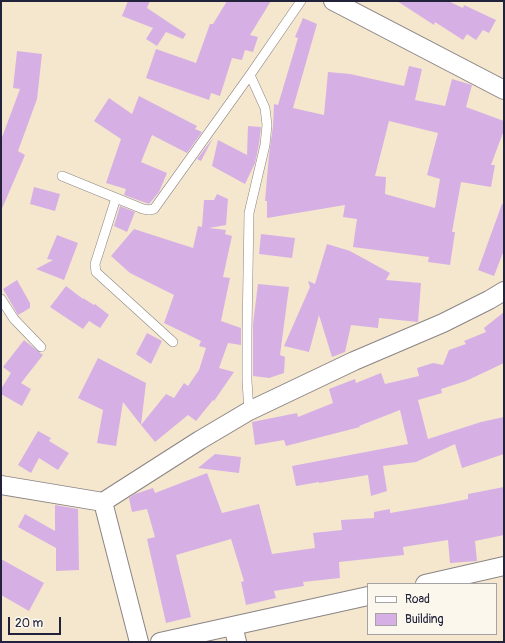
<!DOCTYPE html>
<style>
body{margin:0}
#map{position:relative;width:505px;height:643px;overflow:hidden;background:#f4e7ce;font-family:Pangolin,sans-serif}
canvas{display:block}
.frame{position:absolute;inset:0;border:2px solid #22223b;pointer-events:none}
.legend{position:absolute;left:367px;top:583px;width:130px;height:52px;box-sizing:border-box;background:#fbf7ec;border:1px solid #a4a2a5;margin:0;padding:5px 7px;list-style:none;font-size:12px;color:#22223b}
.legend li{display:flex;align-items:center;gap:8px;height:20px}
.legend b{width:20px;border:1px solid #a4a2a5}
.scale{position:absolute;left:8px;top:617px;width:53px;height:18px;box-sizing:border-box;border:2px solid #22223b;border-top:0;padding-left:5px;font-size:12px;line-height:14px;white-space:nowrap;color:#22223b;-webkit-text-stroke:3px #fbf7ec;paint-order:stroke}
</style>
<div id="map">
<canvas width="505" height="643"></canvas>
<div class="frame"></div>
<ul class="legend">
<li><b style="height:5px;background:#fff"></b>Road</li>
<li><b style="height:11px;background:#d6b0e4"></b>Building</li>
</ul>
<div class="scale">20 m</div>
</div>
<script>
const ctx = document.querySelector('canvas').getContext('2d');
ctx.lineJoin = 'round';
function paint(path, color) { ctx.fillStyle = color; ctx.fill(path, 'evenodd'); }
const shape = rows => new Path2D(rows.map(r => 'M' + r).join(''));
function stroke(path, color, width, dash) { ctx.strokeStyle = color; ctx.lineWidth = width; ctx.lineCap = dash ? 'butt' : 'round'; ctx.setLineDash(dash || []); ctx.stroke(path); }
const building = shape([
 [128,1,150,1,147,8,186,34,183,39,166,32,157,46,146,39,153,28,122,16],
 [227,1,271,1,250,35,258,37,253,52,245,50,242,60,232,58,220,96,211,93,209,100,146,78,156,49,196,63,210,24,213,24],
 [397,1,448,1,463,8,464,5,496,20,489,33,483,30,476,40,467,34,463,40,435,22,434,25],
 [303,18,317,24,293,108,324,115,328,72,350,74,404,86,409,66,422,69,415,100,445,106,452,79,472,85,466,107,504,121,504,130,491,165,495,165,491,187,461,182,452,232,455,232,450,265,428,262,429,257,353,247,357,219,343,217,345,205,267,218,267,201,265,201,269,155,273,126,274,104,278,105,298,38,295,37],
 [389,121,438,133,427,175,440,179,435,208,385,194,386,177,375,176],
 [17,51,42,54,37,99,18,151,25,155,1,211,1,140,20,89,13,88],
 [139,96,197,126,195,129,202,132,187,153,152,135,141,162,167,173,159,192,149,204,124,195,126,189,106,183,121,139,94,121,109,98,132,114],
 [248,126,261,127,259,144,255,163,245,184,212,166,218,140,247,155],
 [213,138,201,161,197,159],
 [34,187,60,194,55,211,30,204],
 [217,194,228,199,226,225,209,228,226,230,225,234,232,236,223,277,230,278,221,321,241,328,241,345,228,343,219,368,234,372,214,401,213,400,196,421,188,415,155,442,141,425,166,394,174,398,184,383,188,386,199,370,206,348,199,346,201,341,164,323,174,295,130,273,111,256,134,229,193,248,198,226,202,227,204,200,214,200],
 [502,204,504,205,504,250,494,276,478,270],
 [120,206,135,212,127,232,114,226],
 [261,234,295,238,292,258,259,254],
 [57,235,78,243,64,280,36,269,53,260,47,259],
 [327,244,350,251,390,273,386,280,421,283,418,322,379,318,378,328,351,325,345,352,332,357,319,315,309,352,284,346,310,287,308,281,315,284],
 [17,280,30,303,30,308,18,315,3,289],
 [258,284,289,287,280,355,285,357,284,373,269,378,253,376,253,324],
 [66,286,83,299,83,298,94,305,95,304,109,315,100,328,89,321,83,329,50,307],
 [504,312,504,363,466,381,441,389,442,393,418,400,428,439,481,422,504,417,504,454,462,468,455,444,416,462,383,466,387,491,371,496,368,475,319,483,319,482,296,486,292,466,408,444,400,410,359,426,360,427,286,446,284,440,255,445,252,422,297,413,298,417,333,403,329,389,355,379,356,383,381,373,385,384,419,376,417,368,433,363,443,365,449,350,466,344,464,341,486,332,484,328],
 [147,333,162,341,151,364,136,354],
 [24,340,43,355,21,383,31,389,22,406,1,394,1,389,11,373,3,367],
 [98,358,146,383,141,425,123,402,116,446,97,443,103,410,78,398],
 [38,431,51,438,49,441,69,453,58,470,39,458,31,473,18,465],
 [215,454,241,457,239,473,198,468],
 [207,473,222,513,259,504,272,554,315,548,313,533,342,530,341,520,374,518,374,512,390,509,390,513,443,504,468,499,468,494,504,487,504,535,475,541,477,561,450,563,448,540,403,547,404,555,339,562,340,578,303,582,304,586,274,591,276,598,246,605,241,582,244,581,231,539,176,555,191,617,166,623,147,539,155,537,147,509,132,512,129,498,135,494,153,488,155,493],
 [55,505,78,509,79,570,56,571,56,548,18,527,25,514,55,531],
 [1,559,44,583,29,611,1,595]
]);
const lane = shape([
 [62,176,143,209,149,210,154,209,250,75,301,1],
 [116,198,95,264,96,272,173,342],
 [1,299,14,319,41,347],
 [249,411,247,381,247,332,249,213,265,145,267,125,265,108,250,75]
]);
const street = shape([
 [333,1,504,90],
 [1,485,103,502,139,642],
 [103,502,200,440,249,411,354,361,443,323,489,300,504,291],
 [425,584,504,566],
 [233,626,237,642],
 [160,642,368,596]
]);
paint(building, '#d6b0e4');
stroke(lane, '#8b8484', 10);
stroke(street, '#8b8484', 20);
stroke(lane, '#fff', 9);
stroke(street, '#fff', 18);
</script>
